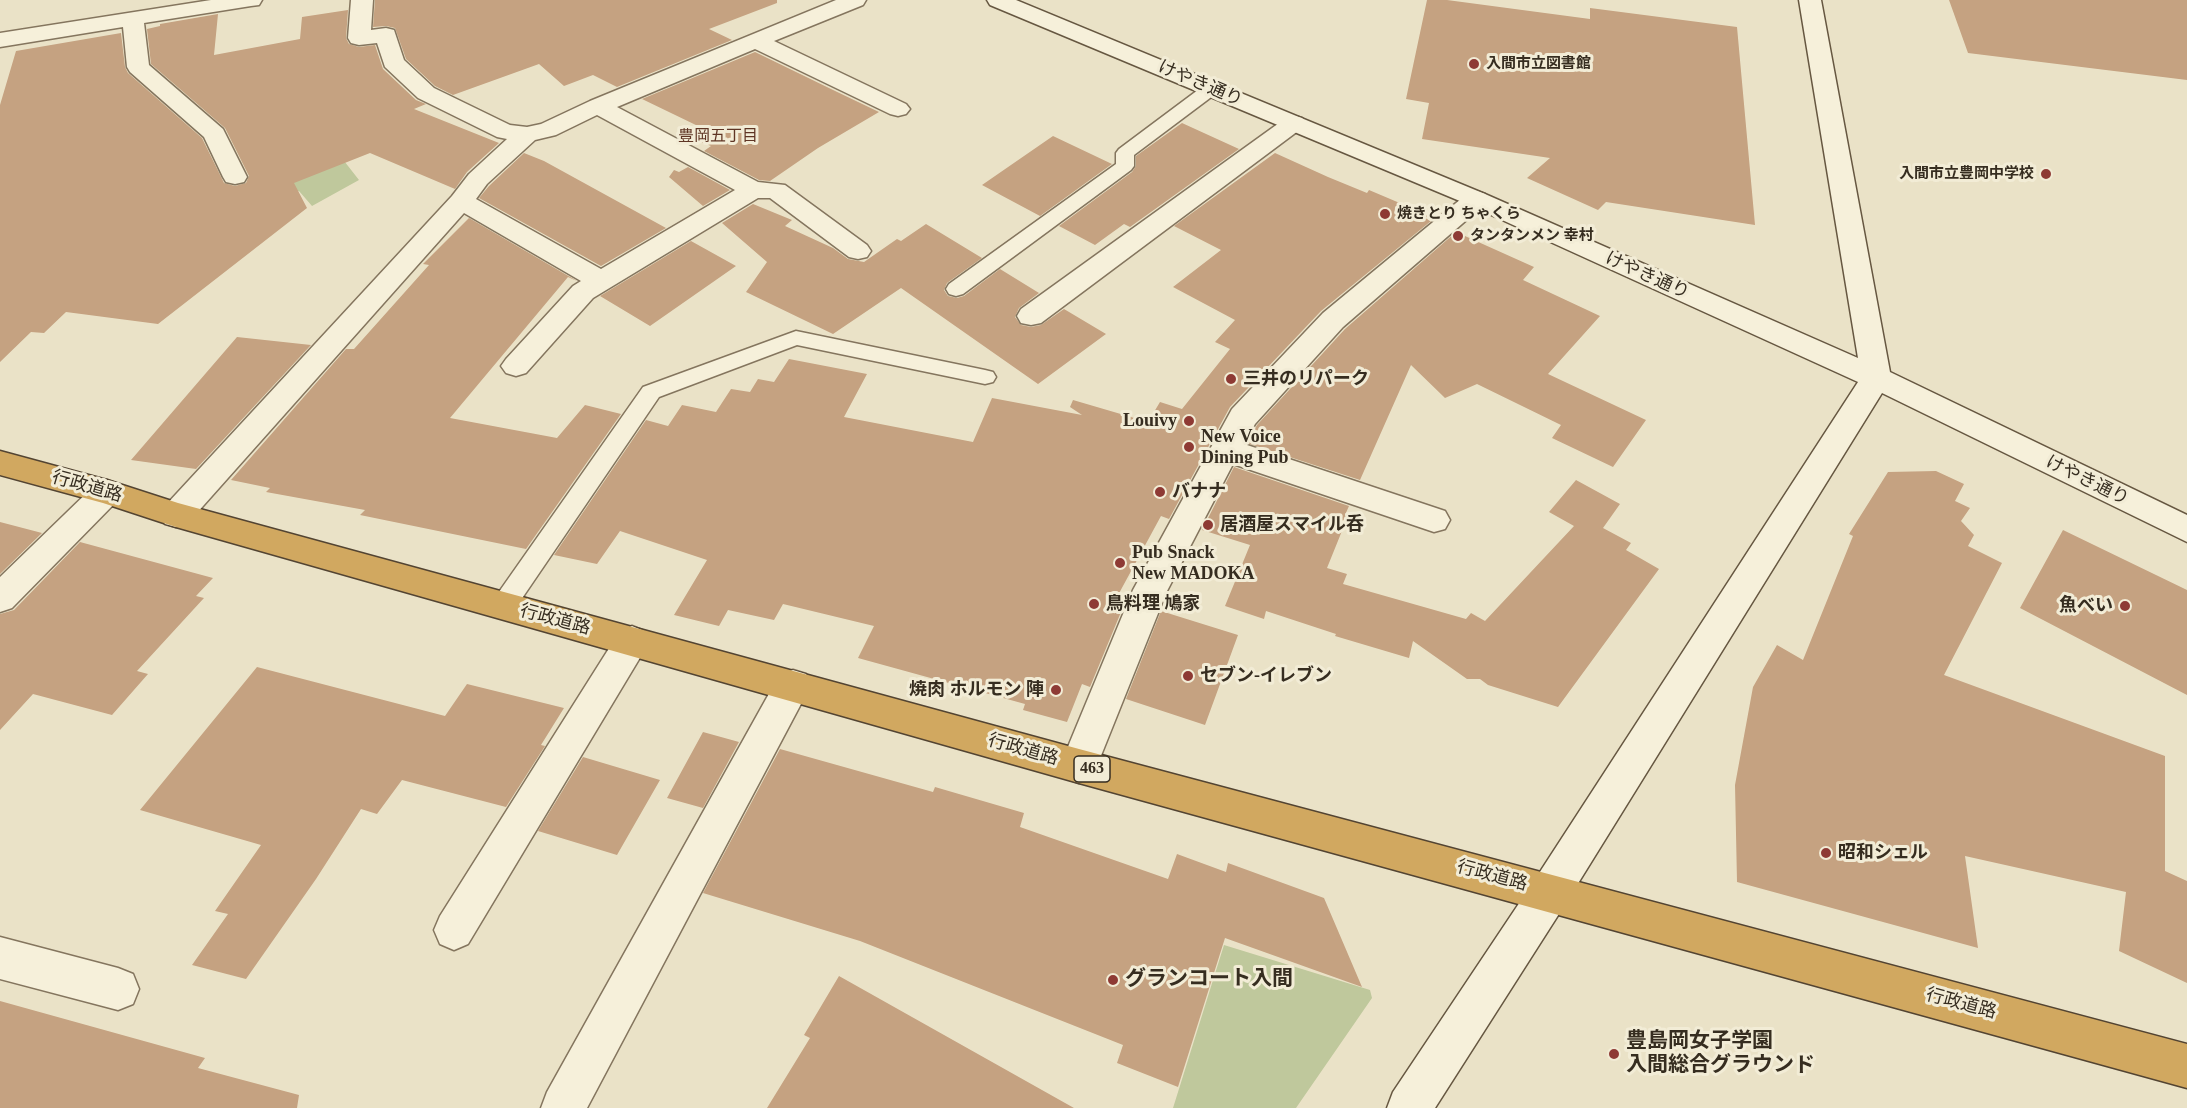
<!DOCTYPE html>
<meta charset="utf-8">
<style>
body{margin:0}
canvas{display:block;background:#eae2c7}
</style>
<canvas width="2187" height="1108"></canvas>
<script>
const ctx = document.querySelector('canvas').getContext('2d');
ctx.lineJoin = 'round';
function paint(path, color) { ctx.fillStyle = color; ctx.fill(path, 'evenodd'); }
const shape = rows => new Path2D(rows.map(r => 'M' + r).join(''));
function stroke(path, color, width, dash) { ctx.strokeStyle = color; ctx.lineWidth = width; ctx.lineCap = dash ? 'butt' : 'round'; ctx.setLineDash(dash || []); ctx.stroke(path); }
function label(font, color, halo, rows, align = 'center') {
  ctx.font = font + ' "Times New Roman","Noto Sans JP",serif'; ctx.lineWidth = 6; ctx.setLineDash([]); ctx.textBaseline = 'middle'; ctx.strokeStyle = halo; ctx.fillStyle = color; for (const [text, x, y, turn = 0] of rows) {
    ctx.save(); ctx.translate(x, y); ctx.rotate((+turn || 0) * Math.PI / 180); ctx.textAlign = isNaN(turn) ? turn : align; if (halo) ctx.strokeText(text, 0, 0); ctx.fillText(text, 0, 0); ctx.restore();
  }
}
const green = shape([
 [330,143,359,180,312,206,299,191,237,212],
 [1224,945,1370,990,1372,998,1296,1108,1173,1108]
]);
const building = shape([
 [375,0,777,0,777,3,709,29,732,40,617,87,593,75,564,86,539,64,453,95,435,86,406,59,395,28,386,26,373,27],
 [1427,0,1447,0,1590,19,1590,8,1737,27,1755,225,1606,202,1598,210,1527,178,1550,158,1422,139,1429,103,1406,99],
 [1949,0,2187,0,2187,80,1968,53],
 [348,10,346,38,349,44,359,47,375,45,383,69,416,100,426,104,414,109,499,143,467,172,455,189,370,153,294,183,307,208,158,324,66,312,44,333,31,332,0,362,0,105,16,51,121,33,125,67,128,73,202,138,224,183,235,186,246,183,249,176,225,128,151,64,147,29,160,26,160,24,218,14,214,55,300,39,302,17],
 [755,52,831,89,879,112,818,148,770,181,759,180,704,151,711,146,686,136,700,127,642,99],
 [1182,123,1239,149,1130,227,1124,224,1095,245,1059,226,1132,172,1136,166,1136,156],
 [1053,136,1112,164,1040,216,982,185],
 [524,153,544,161,666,228,601,266,479,198,489,186],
 [1275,153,1328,177,1367,193,1369,190,1428,215,1425,218,1431,221,1321,311,1230,407,1169,519,1161,516,1117,597,1126,600,1090,687,1082,684,1067,722,1023,710,1025,704,858,658,874,626,783,604,774,620,728,610,719,626,674,615,707,560,620,531,597,564,554,555,646,420,668,426,682,405,716,412,731,389,750,392,758,379,774,382,789,359,867,374,844,417,973,442,992,398,1082,415,1070,407,1073,400,1148,422,1160,402,1182,409,1230,349,1215,342,1235,320,1173,287,1221,250,1174,226],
 [688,167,730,190,703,206,669,177,674,170,679,172],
 [753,204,792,220,785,226,833,248,848,259,864,262,897,239,901,241,926,224,982,258,947,283,944,290,948,296,957,298,964,296,1000,269,1039,293,1019,308,1015,317,1021,325,1031,327,1041,325,1064,309,1106,334,1038,384,901,288,833,334,746,292,767,262,722,223],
 [469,218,577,281,568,277,450,418,557,438,585,405,621,414,526,549,360,515,365,510,266,492,270,488,231,480,346,349,354,349,429,265,423,264],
 [1456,232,1534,267,1523,280,1600,316,1548,374,1646,420,1613,467,1552,438,1561,425,1477,384,1445,398,1411,365,1360,480,1247,443,1257,425,1345,329],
 [691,241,736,266,650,326,600,296],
 [237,337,311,345,196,469,131,460],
 [1234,467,1349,506,1345,515,1348,516,1327,568,1347,574,1343,584,1466,619,1471,613,1485,621,1574,526,1549,512,1576,480,1620,504,1603,528,1631,543,1626,550,1659,569,1558,707,1488,685,1480,679,1467,679,1413,641,1409,658,1335,636,1336,634,1266,611,1264,619,1225,606,1250,545,1202,530],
 [1936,471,1964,484,1955,501,1970,508,1961,521,1974,535,1968,546,2002,563,1944,675,2165,756,2165,871,2187,881,2187,983,2119,951,2126,892,1965,856,1978,948,1737,882,1735,785,1753,687,1777,645,1803,660,1853,536,1849,534,1888,472],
 [0,522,42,533,0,574],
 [2063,530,2187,590,2187,695,2020,608],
 [80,542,213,578,196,596,204,598,137,671,148,674,112,715,33,694,0,730,0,614,14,610],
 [1161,611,1238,635,1205,725,1126,699],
 [257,667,445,716,467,684,564,708,541,745,545,746,506,807,402,780,377,814,361,809,316,879,246,979,192,965,228,914,215,911,261,845,140,810],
 [703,732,739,742,703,808,667,798],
 [780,749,933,792,935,787,1024,813,1020,827,1168,879,1177,854,1226,872,1228,863,1324,898,1362,987,1225,938,1178,1087,1117,1063,1123,1045,860,941,703,893],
 [583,757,660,780,617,855,538,831],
 [839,976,1074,1108,767,1108,810,1038,804,1035],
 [0,1001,205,1058,198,1068,299,1095,297,1108,0,1108]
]);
const lane = shape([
 [1212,83,1218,84,1220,88,1218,92,1134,155,1134,166,1131,170,963,294,956,296,949,294,946,289,949,284,1116,164,1116,153,1119,149,1206,84,1212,83],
 [796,331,985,370,993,372,996,377,993,382,985,384,797,345,659,397,512,613,503,616,494,613,491,606,494,599,643,387,796,331]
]);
const street = shape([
 [211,0,262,0,259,5,251,6,144,23,149,65,223,129,247,177,244,182,235,184,226,182,223,177,204,137,130,72,127,67,123,27,0,47,0,33,211,0],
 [351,0,373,0,371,30,386,28,394,30,404,60,434,88,510,125,527,127,541,124,590,101,836,0,866,0,863,5,774,41,906,104,910,109,906,114,898,116,890,114,755,49,617,107,758,182,785,185,867,245,871,251,867,257,858,259,849,257,770,198,758,198,593,298,526,373,516,376,506,373,501,366,506,359,573,286,581,281,464,213,187,524,176,527,165,524,160,515,165,506,452,196,469,174,507,139,497,137,418,98,385,67,377,43,359,45,351,43,348,38,351,0],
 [597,115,735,190,601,269,476,199,487,184,535,140,556,135,597,115],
 [1294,116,1302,118,1306,123,1302,128,1041,323,1031,325,1021,323,1017,316,1021,309,1286,118,1294,116],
 [1476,191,1485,194,1489,199,1485,204,1343,327,1255,424,1244,444,1445,511,1450,520,1445,529,1434,532,1233,464,1167,591,1092,778,1079,783,1066,778,1060,766,1133,590,1232,409,1323,313,1467,194,1476,191],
 [107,480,118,484,123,492,118,500,12,608,0,612,0,577,96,484,107,480],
 [632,626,644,631,649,641,644,651,468,944,454,950,440,944,434,930,440,916,620,631,632,626],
 [793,670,806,674,811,685,587,1108,541,1108,547,1092,780,674,793,670],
 [0,937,118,968,133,974,139,989,133,1004,118,1010,0,979,0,937]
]);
const secondary = shape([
 [987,0,1016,0,1485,194,1858,358,1799,0,1821,0,1890,372,2187,515,2187,542,1882,393,1564,906,1435,1108,1387,1108,1393,1092,1536,878,1858,382,1467,204,990,5,987,0]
]);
const highway = shape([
 [0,451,107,480,178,503,1079,749,2187,1044,2187,1088,1079,783,176,527,103,503,0,475,0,451]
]);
const markers = [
 [1474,64,6,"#8e3a34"],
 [2046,174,6,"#8e3a34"],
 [1385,214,6,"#8e3a34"],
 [1458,236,6,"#8e3a34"],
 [1231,379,6,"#8e3a34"],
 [1189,421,6,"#8e3a34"],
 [1189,447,6,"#8e3a34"],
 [1160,492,6,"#8e3a34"],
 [1208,525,6,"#8e3a34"],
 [1120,563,6,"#8e3a34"],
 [1094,604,6,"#8e3a34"],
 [2125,606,6,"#8e3a34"],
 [1188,676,6,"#8e3a34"],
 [1056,690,6,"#8e3a34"],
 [1826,853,6,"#8e3a34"],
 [1113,980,6,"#8e3a34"],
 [1614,1054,6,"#8e3a34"]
];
const farPoinames = [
 ["入間市立図書館",1486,64],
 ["入間市立豊岡中学校",2034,174,"right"],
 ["焼きとり ちゃくら",1397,214],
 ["タンタンメン 幸村",1470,236]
];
const farNeighbourhoodnames = [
 ["豊岡五丁目",718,137]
];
const shields = [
 [1092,769,36]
];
const shieldNames = [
 ["463",1092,769]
];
const streetNames = [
 ["けやき通り",1200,84,23],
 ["けやき通り",1647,276,24],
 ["けやき通り",2087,481,26],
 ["行政道路",87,487,16],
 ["行政道路",555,620,15],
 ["行政道路",1023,750,16],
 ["行政道路",1492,876,15],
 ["行政道路",1961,1004,15]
];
const poiNames = [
 ["三井のリパーク",1243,379],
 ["Louivy",1177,421,"right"],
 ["New Voice",1201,437],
 ["Dining Pub",1201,458],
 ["バナナ",1172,492],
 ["居酒屋スマイル呑",1220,525],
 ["Pub Snack",1132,553],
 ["New MADOKA",1132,574],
 ["鳥料理 鳩家",1106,604],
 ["魚べい",2113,606,"right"],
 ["セブン-イレブン",1200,676],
 ["焼肉 ホルモン 陣",1044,690,"right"],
 ["昭和シェル",1838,853]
];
const nearPoinames = [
 ["グランコート入間",1125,980],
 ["豊島岡女子学園",1626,1042],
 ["入間総合グラウンド",1626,1066]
];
paint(green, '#bfc89c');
paint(building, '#c5a281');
stroke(lane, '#84755e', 3);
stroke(street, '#84755e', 3);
stroke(secondary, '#665741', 3);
stroke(highway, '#534432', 3);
paint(lane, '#f6f0da');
paint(street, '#f6f0da');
paint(secondary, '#f6f0da');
paint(highway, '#d1a860');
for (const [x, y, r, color] of markers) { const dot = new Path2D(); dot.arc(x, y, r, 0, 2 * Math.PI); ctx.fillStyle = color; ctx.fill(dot); stroke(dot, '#f2ecd6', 2); }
label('bold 15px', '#362d20', '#f2ecd6', farPoinames, 'left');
label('16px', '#5f3524', '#f2ecd6', farNeighbourhoodnames);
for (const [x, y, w] of shields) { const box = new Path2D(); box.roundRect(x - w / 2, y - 13, w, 26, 4.5); ctx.fillStyle = '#f2ecd6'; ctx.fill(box); stroke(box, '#362d20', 1.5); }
label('bold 16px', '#362d20', null, shieldNames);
label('18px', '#362d20', '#f2ecd6', streetNames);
label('bold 18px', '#362d20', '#f2ecd6', poiNames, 'left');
label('bold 21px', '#362d20', '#f2ecd6', nearPoinames, 'left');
</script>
